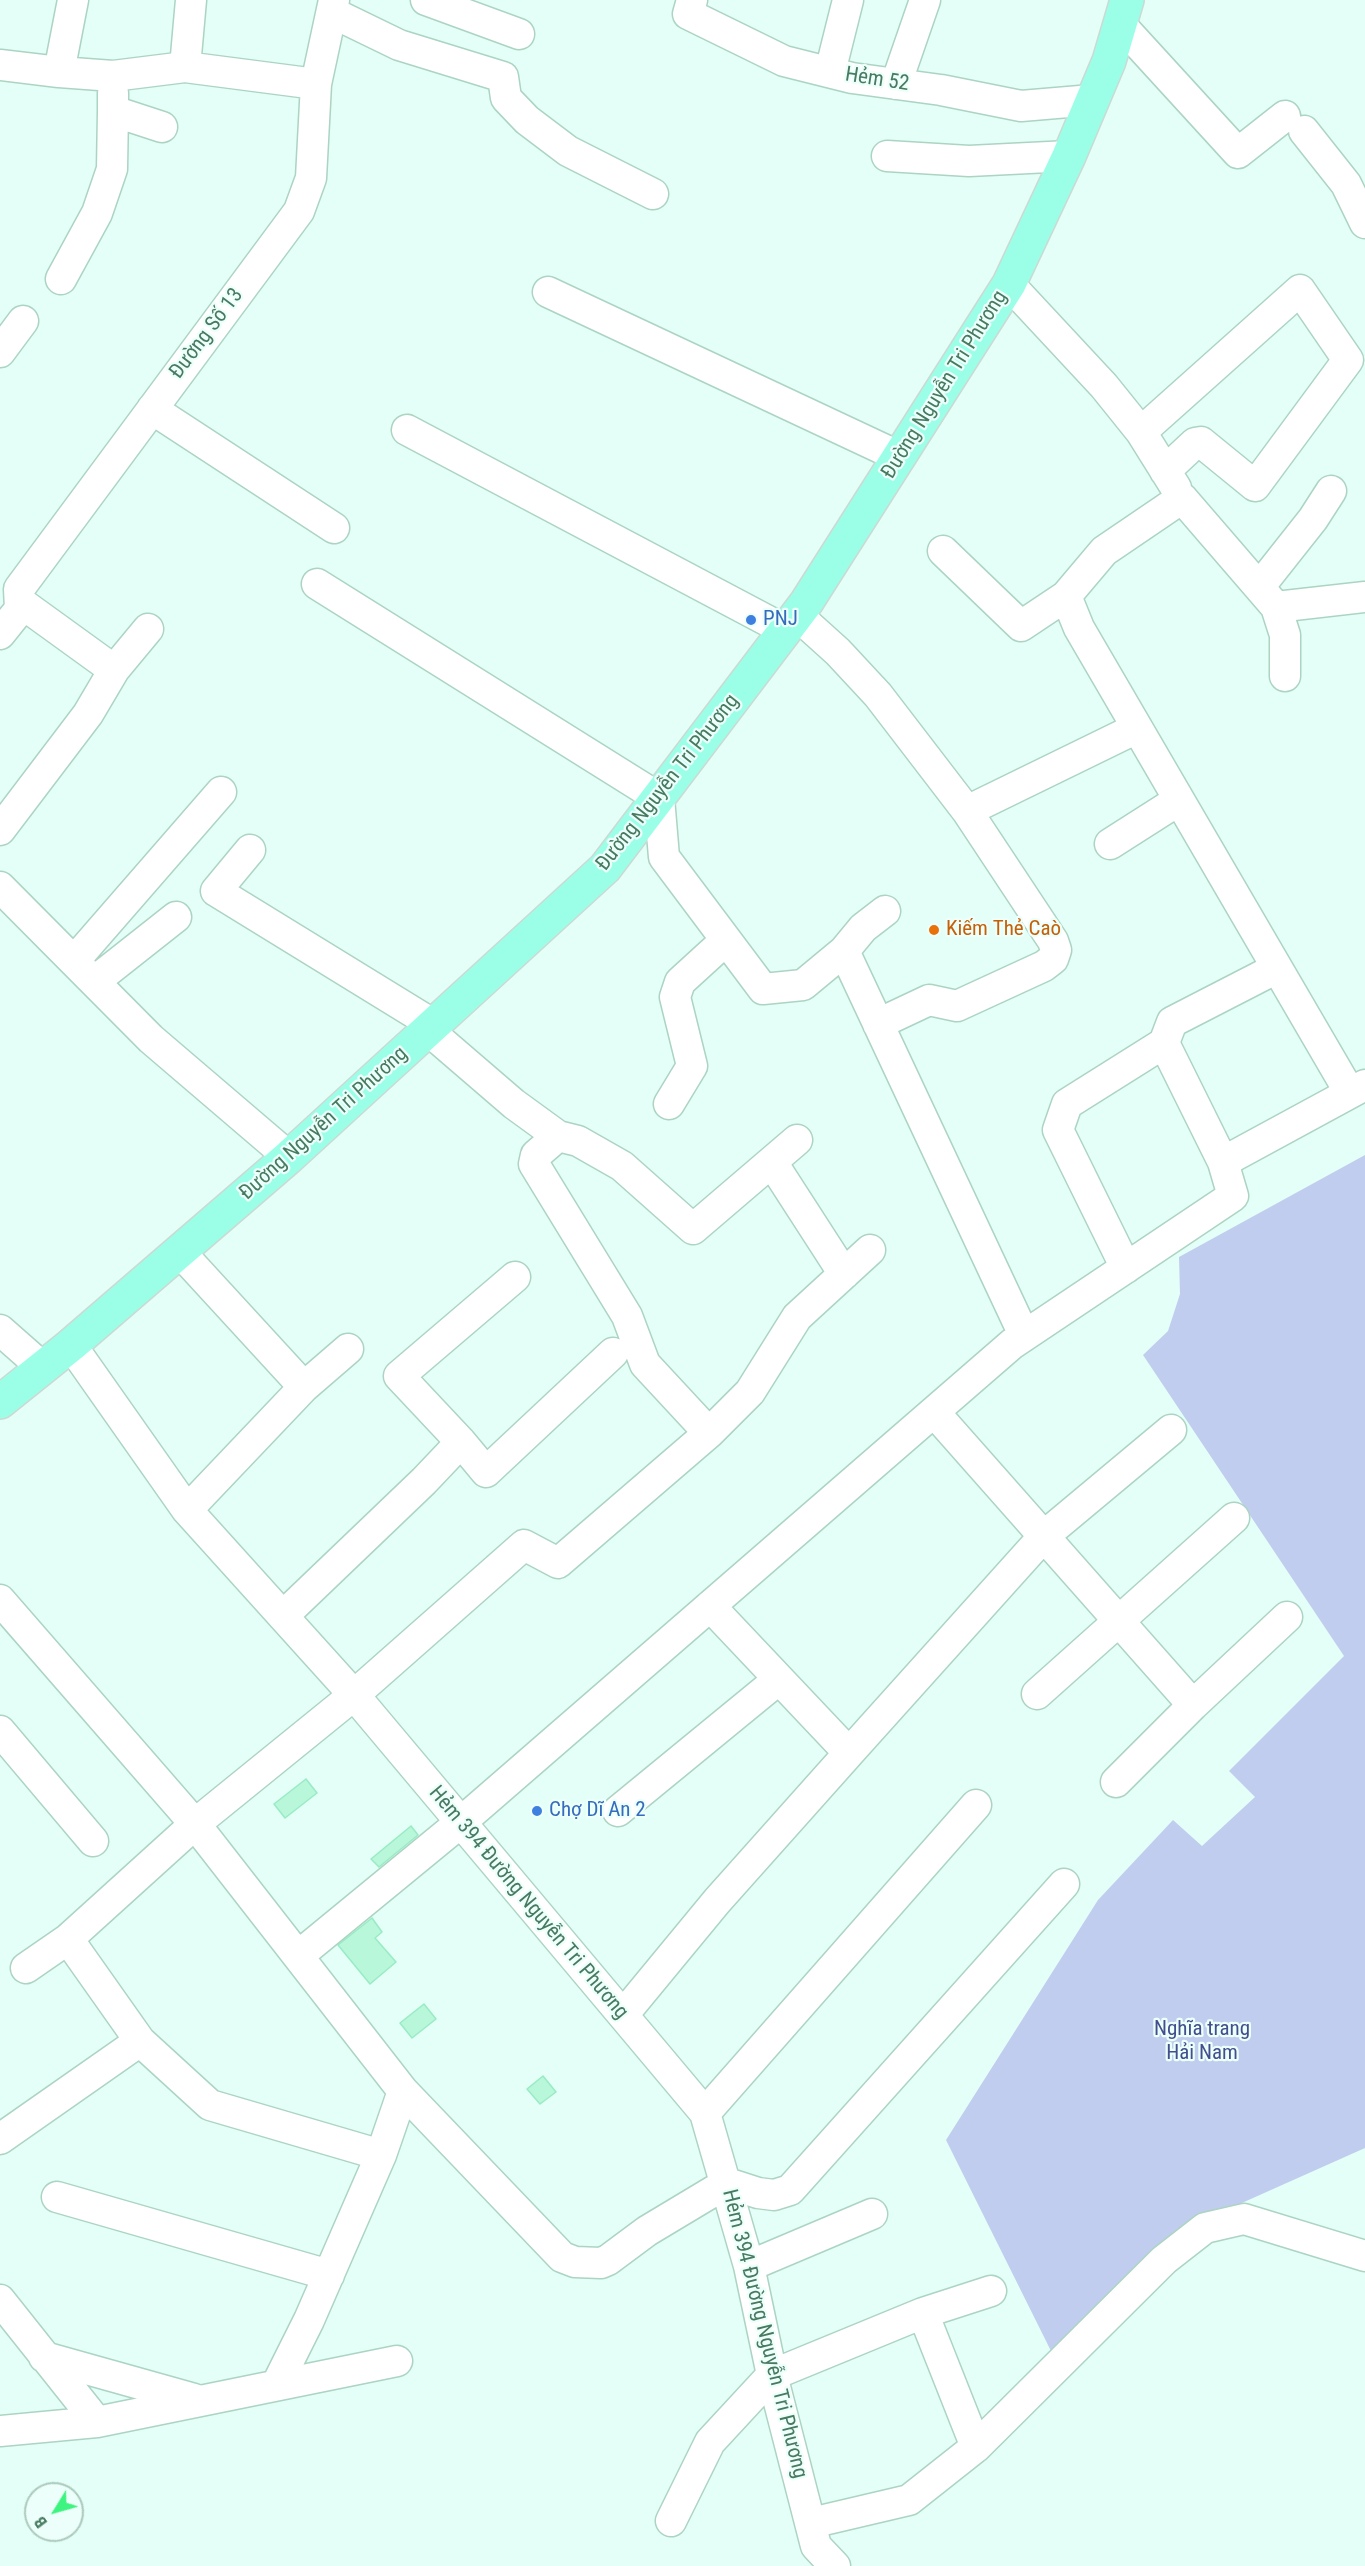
<!DOCTYPE html>
<meta charset="utf-8">
<style>
body{margin:0}
#map{position:relative;width:1365px;height:2566px;overflow:hidden;background:#e4fef8;font-family:"Roboto Condensed",sans-serif}
canvas{display:block}
.north{position:absolute;left:24px;top:2482px;width:60px;height:60px;box-sizing:border-box;background:#edfffa;border:2px solid #abcabc;border-radius:50%;rotate:233deg;font-size:16px;font-weight:700;line-height:24px;text-align:center;color:#477a60}
.north::after{content:'';display:block;margin:auto;width:21px;height:27px;background:#3ef480;clip-path:polygon(50% 0,100% 100%,50% 72%,0 100%)}
</style>
<div id="map">
<canvas width="1365" height="2566"></canvas>
<div class="north">B</div>
</div>
<script>
const ctx = document.querySelector('canvas').getContext('2d');
ctx.lineJoin = 'round';
function paint(path, color) { ctx.fillStyle = color; ctx.fill(path, 'evenodd'); }
const shape = rows => new Path2D(rows.map(r => 'M' + r).join(''));
function stroke(path, color, width, dash) { ctx.strokeStyle = color; ctx.lineWidth = width; ctx.lineCap = dash ? 'butt' : 'round'; ctx.setLineDash(dash || []); ctx.stroke(path); }
function label(font, color, halo, rows, align = 'center') {
  ctx.font = font + ' "Roboto Condensed",sans-serif'; ctx.lineWidth = 4.5; ctx.setLineDash([]); ctx.textBaseline = 'middle'; ctx.strokeStyle = halo; ctx.fillStyle = color; for (const [text, x, y, turn = 0] of rows) {
    ctx.save(); ctx.translate(x, y); ctx.rotate((+turn || 0) * Math.PI / 180); ctx.textAlign = isNaN(turn) ? turn : align; if (halo) ctx.strokeText(text, 0, 0); ctx.fillText(text, 0, 0); ctx.restore();
  }
}
const green = shape([
 [1365,1155,1365,2148,1197,2223,1051,2351,946,2140,1098,1900,1173,1820,1202,1846,1255,1797,1229,1771,1344,1656,1143,1355,1168,1331,1180,1294,1179,1257]
]);
const building = shape([
 [306,1779,317,1793,285,1818,274,1804,306,1779],
 [411,1826,418,1835,379,1867,371,1859,411,1826],
 [372,1918,382,1932,375,1938,396,1962,370,1984,338,1945,372,1918],
 [424,2004,436,2019,412,2038,400,2023,424,2004],
 [543,2076,556,2092,540,2104,527,2089,543,2076]
]);
const minor = shape([
 [73,0,59,72,113,76,185,67,316,84],
 [426,0,519,34],
 [692,0,688,14,784,61,852,78,941,90,1021,106,1092,100],
 [333,13,399,45,503,77,506,98,527,120,568,151,653,194],
 [1120,24,1238,153,1285,116],
 [0,65,59,72],
 [185,67,191,0],
 [830,72,848,0],
 [896,84,925,0],
 [113,93,113,111,162,127],
 [1304,131,1346,184,1365,223],
 [887,156,969,161,1069,156],
 [61,279,97,213,112,169,113,111],
 [1009,284,1104,386,1141,432,1176,488],
 [548,292,900,457],
 [0,352,23,321],
 [152,409,334,528],
 [407,430,785,630],
 [1141,432,1300,290,1348,360,1255,486,1201,442,1195,443,1165,471],
 [943,551,1021,626,1066,596],
 [317,584,659,798,664,857,763,989,803,985,844,951,1024,1335],
 [1260,586,1313,519,1331,491],
 [1276,607,1285,635,1285,676],
 [797,615,838,652,878,695,967,811,1053,941,1056,950,1053,959,1044,966,957,1006,929,1000,878,1024],
 [0,634,20,609,19,589,299,211,311,178,316,84,334,0],
 [114,670,148,629],
 [967,811,1137,728],
 [0,830,88,714,114,670,20,602],
 [1110,844,1179,800],
 [250,850,216,891,434,1025],
 [0,887,151,1039,289,1157],
 [844,951,863,928,885,911],
 [74,961,221,792],
 [95,981,176,917],
 [428,1030,514,1104,558,1136,578,1141,622,1166,693,1229,797,1140],
 [1350,1093,1079,628,1066,596,1104,551,1182,498,1276,607,1365,597],
 [669,1104,692,1066,675,997,680,982,726,940],
 [558,1136,536,1155,534,1164,627,1316,645,1364,709,1433],
 [1223,1162,1365,1085],
 [773,1164,844,1274],
 [180,1252,304,1387],
 [1126,1268,1058,1130,1067,1104,1164,1043,1172,1022,1277,968],
 [0,1330,42,1367],
 [71,1345,187,1510,354,1695,705,2113,749,2266,772,2375,816,2546,835,2566],
 [934,1412,1193,1705],
 [461,1442,399,1376,515,1277],
 [187,1510,304,1387,348,1349],
 [0,1600,195,1824,403,2091,562,2257,575,2262,601,2263,608,2260,647,2231,727,2183,758,2193,774,2195,790,2190,1064,1884],
 [710,1606,849,1753,1044,1536,1171,1430],
 [283,1616,424,1481,461,1442,486,1472,613,1353],
 [1037,1694,1234,1518],
 [0,1731,93,1841],
 [1116,1782,1193,1705,1287,1617],
 [618,1811,779,1679],
 [68,1939,195,1824,354,1695,524,1545,558,1563,709,1433,750,1392,797,1317,870,1250],
 [298,1956,460,1823,1012,1344,1233,1196,1223,1162,1164,1043],
 [26,1968,68,1939,140,2041,210,2105,381,2155],
 [623,2015,717,1901,849,1753],
 [705,2113,976,1805],
 [0,2139,140,2041],
 [57,2197,329,2275],
 [749,2266,872,2214],
 [0,2300,97,2422],
 [923,2313,976,2447],
 [44,2357,194,2399],
 [277,2384,309,2320,381,2155,403,2091],
 [0,2431,97,2422,397,2361],
 [671,2521,710,2442,772,2375,923,2313,991,2291],
 [811,2523,909,2500,976,2447,1164,2260,1205,2228,1244,2219,1365,2256]
]);
const major = shape([
 [0,1402,71,1345,289,1157,605,868,806,603,1009,284,1069,156,1109,61,1127,0]
]);
const markers = [
 [751,620,6,"#3f7fe0"],
 [934,930,6,"#e8710a"],
 [537,1811,6,"#3f7fe0"]
];
const streetNames = [
 ["Hẻm 52",877,80,9],
 ["Đường Số 13",207,334,-53],
 ["Đường Nguyễn Tri Phương",945,385,-58],
 ["Đường Nguyễn Tri Phương",668,783,-52],
 ["Đường Nguyễn Tri Phương",324,1124,-42],
 ["Hẻm 394 Đường Nguyễn Tri Phương",528,1903,50],
 ["Hẻm 394 Đường Nguyễn Tri Phương",764,2334,76]
];
const shopNames = [
 ["PNJ",763,620],
 ["Chợ Dĩ An 2",549,1811]
];
const foodNames = [
 ["Kiếm Thẻ Caò",946,930]
];
const parkNames = [
 ["Nghĩa trang",1202,2030],
 ["Hải Nam",1202,2054]
];
paint(green, '#c1cdee');
paint(building, '#b9f7da');
stroke(building, '#98ebc3', 1.5);
stroke(minor, '#acd4c3', 33);
stroke(major, '#cbdad2', 36);
stroke(minor, '#fff', 30);
stroke(major, '#9bffe8', 33);
for (const [x, y, r, color] of markers) { const dot = new Path2D(); dot.arc(x, y, r, 0, 2 * Math.PI); ctx.fillStyle = color; ctx.fill(dot); stroke(dot, '#edfffa', 2); }
label('21px', '#477a60', '#edfffa', streetNames);
label('21px', '#366cbe', '#edfffa', shopNames, 'left');
label('21px', '#c56008', '#edfffa', foodNames, 'left');
label('21px', '#424e8d', '#edfffa', parkNames);
</script>
